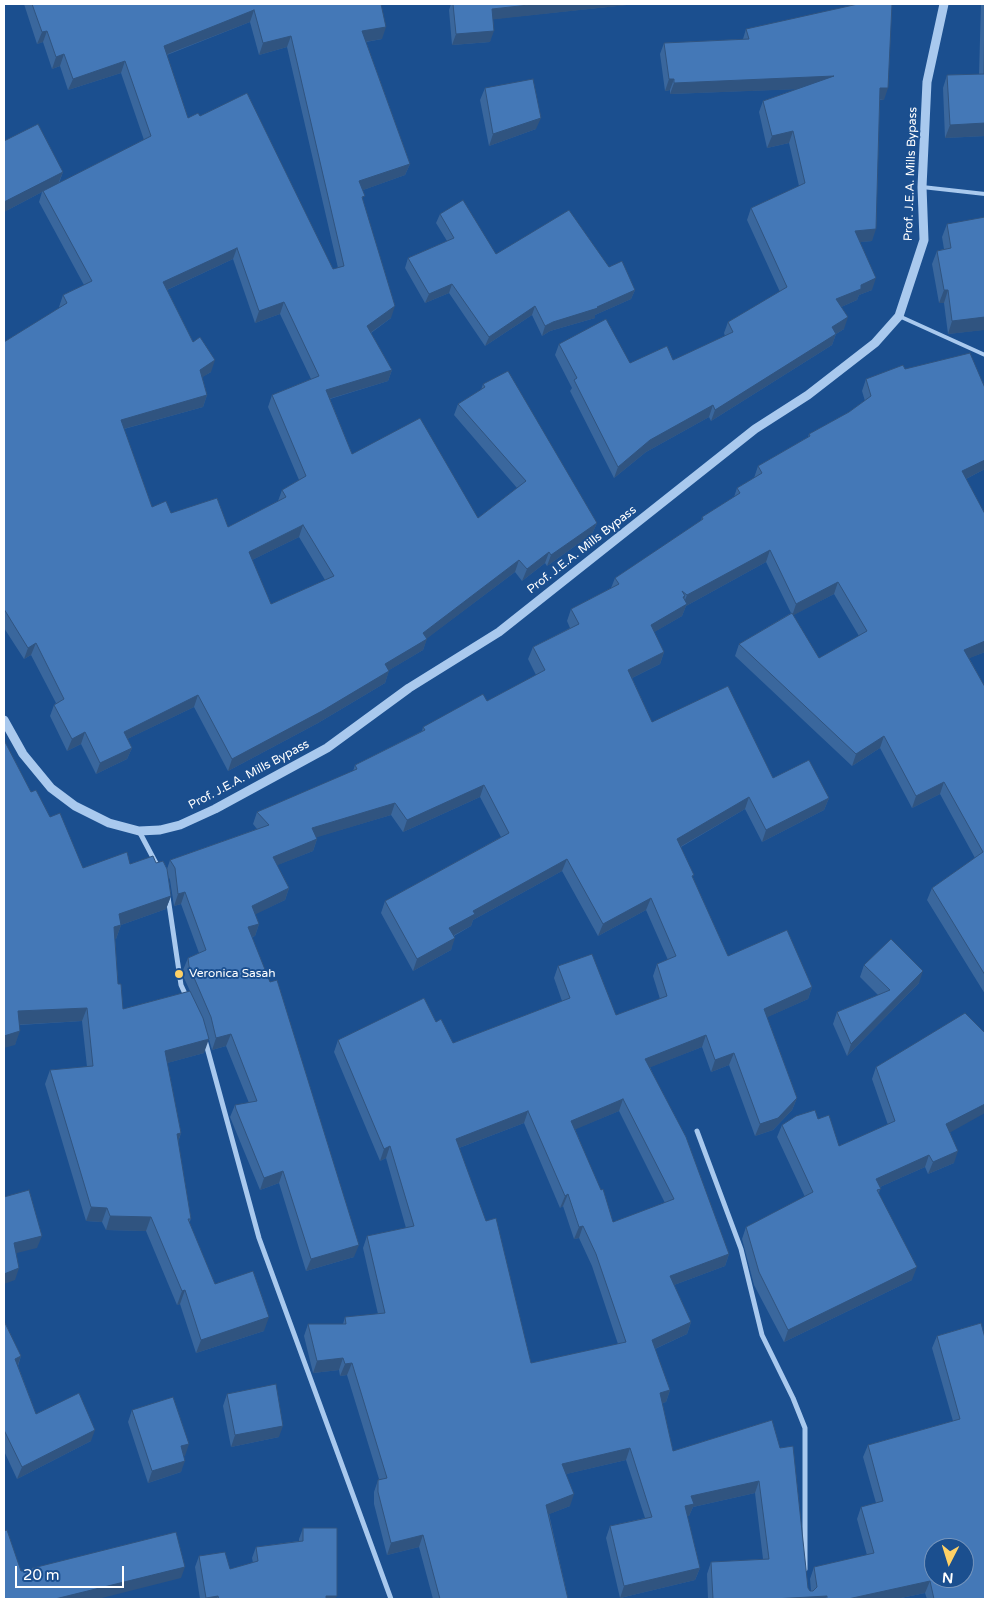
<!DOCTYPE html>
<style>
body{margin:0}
#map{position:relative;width:989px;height:1603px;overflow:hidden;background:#1b4f8f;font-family:"Varela Round",sans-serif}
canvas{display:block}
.frame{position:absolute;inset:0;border:5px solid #fff;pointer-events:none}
.north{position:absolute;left:924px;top:1538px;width:50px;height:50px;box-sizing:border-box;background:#1b4f8f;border:1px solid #7695bc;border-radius:50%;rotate:185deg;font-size:14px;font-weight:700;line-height:20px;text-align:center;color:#fff}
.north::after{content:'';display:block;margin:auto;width:18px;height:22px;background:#ffd166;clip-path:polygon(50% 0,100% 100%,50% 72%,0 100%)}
.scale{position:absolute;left:15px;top:1566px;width:109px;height:22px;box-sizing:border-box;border:2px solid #fff;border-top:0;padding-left:6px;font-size:15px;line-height:18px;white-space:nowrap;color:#fff;-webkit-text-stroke:4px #1b4f8f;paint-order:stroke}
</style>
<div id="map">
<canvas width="989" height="1603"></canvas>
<div class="frame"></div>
<div class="north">N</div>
<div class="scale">20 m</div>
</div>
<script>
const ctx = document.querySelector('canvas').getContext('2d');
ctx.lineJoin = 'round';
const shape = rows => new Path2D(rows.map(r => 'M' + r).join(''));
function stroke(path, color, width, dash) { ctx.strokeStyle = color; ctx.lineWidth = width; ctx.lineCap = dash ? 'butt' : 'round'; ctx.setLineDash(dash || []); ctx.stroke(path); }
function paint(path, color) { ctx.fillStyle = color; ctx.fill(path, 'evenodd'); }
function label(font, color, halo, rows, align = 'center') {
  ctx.font = font + ' "Varela Round",sans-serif'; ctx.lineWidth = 4; ctx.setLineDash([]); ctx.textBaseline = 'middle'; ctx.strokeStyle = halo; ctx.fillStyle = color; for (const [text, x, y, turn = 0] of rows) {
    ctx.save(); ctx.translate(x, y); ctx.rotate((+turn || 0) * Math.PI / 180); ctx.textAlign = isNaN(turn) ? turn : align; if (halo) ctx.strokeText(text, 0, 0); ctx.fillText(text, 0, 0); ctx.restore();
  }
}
const service = shape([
 [922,187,985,194],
 [899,316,985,355]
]);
const minor = shape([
 [139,831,158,867],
 [168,897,181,985,187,998],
 [205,1040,259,1238,391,1599],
 [697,1131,741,1249,762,1335,793,1398,805,1428,805,1569]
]);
const tertiary = shape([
 [4,720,23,754,51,788,75,806,109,823,139,831,160,830,180,825,215,809,327,748,409,688,499,632,755,429,808,395,875,343,899,316,924,240,922,187,927,82,944,4]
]);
const wall = shape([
 [24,4,381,4,382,39,366,42,410,164,405,175,363,190,363,201,391,318,371,333,392,370,388,381,330,399,352,454,478,518,517,488,454,415,458,404,481,390,483,384,597,523,592,534,547,566,545,563,522,581,515,572,427,638,423,650,389,670,385,683,318,723,228,771,194,707,127,739,132,748,127,759,96,774,81,744,67,751,50,716,54,705,56,703,31,655,24,659,4,628,4,342,60,308,59,307,63,295,84,285,39,202,42,192,4,212,63,172,59,183,144,140,121,73,68,90,60,66,52,69,43,42,37,44],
 [250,22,259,55,287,47,338,268,333,269,200,116,188,118,167,55],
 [233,259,255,323,280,314,311,379,272,395,268,407,299,480,282,490,278,501,228,527,171,513,152,507,124,429,203,407,207,395,202,377,211,372,193,342,167,290],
 [299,537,325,580,271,604,252,560],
 [451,4,636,4,493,19,490,42,452,45,449,10],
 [981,4,985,4,985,136,945,138,943,88,947,75,979,74],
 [746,29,884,100,880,100,872,241,860,242,872,290,859,295,857,300,841,307,844,329,836,334,832,345,711,421,709,417,646,452,614,478,570,391,572,388,555,355,559,344,630,363,673,360,725,336,724,333,728,322,780,292,747,220,751,208,799,186,789,143,767,148,759,112,763,101,797,89,670,94,670,90,665,91,660,54,664,43,743,39],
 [485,88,536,129,489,146,480,100],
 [440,214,496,254,609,267,635,290,631,299,595,315,595,318,550,331,542,336,532,315,485,346,449,293,425,303,405,268,408,258,447,241,436,223],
 [947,224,982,330,948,334,944,303,939,303,932,264,937,251,944,249,942,237],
 [905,369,985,469,966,479,985,514,985,652,969,658,985,687,985,994,927,900,932,888,975,858,940,794,912,808,880,748,852,766,735,656,739,644,791,613,766,562,686,606,682,616,654,632,664,652,660,664,632,678,652,722,773,778,829,798,824,810,762,842,745,809,681,847,693,878,728,956,812,987,808,999,767,1017,797,1098,792,1110,773,1130,755,1136,729,1065,711,1072,702,1047,650,1067,729,1254,725,1266,674,1285,691,1322,687,1334,655,1349,670,1390,666,1402,662,1403,673,1451,772,1420,808,1588,810,1591,811,1591,810,1579,814,1567,867,1555,857,1519,861,1507,876,1503,863,1457,868,1445,953,1421,932,1348,937,1336,981,1323,985,1599,927,1599,925,1593,896,1599,708,1599,707,1574,711,1562,763,1559,755,1493,693,1507,689,1516,687,1516,700,1568,695,1580,620,1598,606,1538,610,1526,645,1518,626,1460,566,1474,570,1506,549,1514,568,1599,433,1599,419,1547,387,1555,374,1504,374,1492,378,1480,379,1479,347,1375,340,1376,339,1370,313,1373,304,1336,308,1324,343,1324,345,1317,378,1314,363,1248,367,1236,406,1228,386,1158,380,1161,334,1052,338,1040,436,1022,453,1043,562,1001,554,978,558,966,616,1015,660,999,653,976,657,964,668,960,646,910,598,936,562,871,473,920,471,926,454,936,451,950,413,971,381,913,385,901,501,837,480,797,403,832,391,815,316,837,317,839,313,851,277,865,289,888,285,900,255,914,259,924,255,936,252,937,354,1257,306,1271,279,1183,260,1190,230,1117,235,1105,249,1103,226,1046,212,1050,206,1029,204,1053,167,1063,181,1133,178,1142,191,1219,189,1223,215,1284,264,1331,196,1353,180,1304,177,1305,146,1231,106,1230,102,1222,86,1221,45,1084,50,1070,87,1067,82,1021,20,1025,15,1045,31,792,50,817,83,868,130,864,156,863,167,869,170,860,257,829,253,824,257,812,353,771,355,765,422,731,423,727,487,701,536,675,528,659,533,647,570,628,567,621,571,609,611,588,615,578,701,521,702,517,734,497,737,488,754,478,758,466,808,437,809,434,849,412,865,401,862,391,866,379],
 [834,594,859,636,819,658,793,615],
 [168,875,170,880,174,906,181,904,199,953,188,958,183,970,184,978,190,991,123,1009,118,984,115,939,116,939,121,925,166,909,171,896],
 [619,1111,665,1203,613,1222,575,1129],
 [524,1123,560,1208,563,1206,574,1239,579,1238,592,1266,618,1344,531,1363,459,1148],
 [864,965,919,983,847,1056,833,1024,837,1012,878,995,860,977],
 [876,1067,950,1132,954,1163,928,1174,925,1167,880,1187,879,1194,912,1280,784,1342,754,1285,742,1239,746,1227,805,1197,777,1137,782,1125,818,1119,839,1146,888,1125,872,1079],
 [4,1321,21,1356,18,1366,36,1414,91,1441,17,1479,4,1451],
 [227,1394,279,1437,231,1447,223,1406],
 [132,1410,185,1456,184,1456,181,1472,148,1483,128,1422],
 [303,1528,335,1599,200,1599,195,1567,199,1556,230,1569,253,1563,252,1558,256,1547,299,1541,299,1539]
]);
const shadedWall = shape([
 [538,4,636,4,488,20,492,9],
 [254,10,250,22,160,57,164,46],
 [386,27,382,39,358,43,362,31],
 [47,31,43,42,37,44,42,32],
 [494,31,490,42,452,45,456,34],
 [291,36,287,47,259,55,263,43],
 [64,54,60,66,52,69,56,57],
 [125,61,121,73,68,90,73,79],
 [834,76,830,88,670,94,674,83],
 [669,79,674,79,670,90,665,91],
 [880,88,888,88,884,100,876,99],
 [541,118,536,129,489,146,493,134],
 [985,123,985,136,945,138,950,125],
 [793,131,789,143,767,148,772,136],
 [410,164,405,175,355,193,359,181],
 [63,172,58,184,43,191,42,192,4,212,4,202],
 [876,229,872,241,851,243,855,231],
 [237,248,233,259,158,294,163,282],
 [876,278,872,290,859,295,857,300,832,311,836,299,861,285],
 [452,284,449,293,425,303,429,294],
 [635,290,631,299,595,315,595,318,550,331,542,336,545,326,553,322,597,307],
 [944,290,948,290,944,303,939,303],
 [284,302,280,314,255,323,259,311],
 [395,306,391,318,363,338,367,326],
 [535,306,532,315,485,346,489,337],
 [848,317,844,329,836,334,832,345,711,421,715,410,832,327],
 [985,317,985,330,948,334,952,321],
 [215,360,211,372,196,381,200,370],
 [392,370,388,381,322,401,326,390],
 [207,395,203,407,116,431,121,420],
 [713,405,709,417,646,452,614,478,618,467,650,440],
 [985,460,985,469,958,483,962,471],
 [597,523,592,534,547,566,551,555],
 [303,525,299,537,244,564,249,552],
 [770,550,766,562,686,606,682,616,646,637,651,625,683,597,685,596,681,607,683,605,687,595],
 [549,552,545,563,522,581,527,569],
 [519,560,515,572,425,640,427,639,423,650,381,675,385,664,423,633],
 [838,582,834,594,792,616,796,604],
 [985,641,985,652,960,662,964,650],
 [36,643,31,655,24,659,28,648],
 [664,652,660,664,624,682,628,670],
 [389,671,385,683,318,723,228,771,232,759],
 [198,695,194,707,119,743,124,732],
 [85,732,81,744,67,751,72,739],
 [884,736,880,748,852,766,856,754],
 [132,748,127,759,96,774,100,763],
 [944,782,940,794,912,808,916,796],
 [484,785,480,797,403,832,407,820],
 [749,797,745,809,673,851,677,839],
 [829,798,824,810,762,842,766,830],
 [395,803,391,815,308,840,312,828],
 [317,839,313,851,268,869,273,857],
 [567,859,562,871,473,920,471,926,445,940,449,928,473,911],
 [289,888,285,900,248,918,252,906],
 [185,892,181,904,174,906,178,894],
 [171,896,166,909,121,925,116,939,109,940,119,914],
 [651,898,646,910,598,936,603,924],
 [259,924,255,936,244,939,248,927],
 [455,938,451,950,413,971,417,959],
 [923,971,919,983,847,1056,851,1044],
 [812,987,808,999,759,1021,764,1009],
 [87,1008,82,1021,13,1025,18,1011],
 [20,1031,15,1045,4,1048,4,1036],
 [231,1034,226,1046,212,1050,216,1038],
 [706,1035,702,1047,641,1071,645,1059],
 [209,1039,204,1053,160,1065,165,1051],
 [734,1053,729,1065,711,1072,715,1060],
 [797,1098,792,1110,773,1130,755,1136,760,1124],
 [623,1099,619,1111,567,1133,571,1121],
 [985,1104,985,1113,942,1137,946,1124],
 [528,1111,524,1123,451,1151,456,1139],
 [181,1133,176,1147,177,1134],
 [390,1146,386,1158,380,1161,384,1149],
 [958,1151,954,1163,928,1174,933,1162],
 [929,1155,925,1167,871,1191,876,1179],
 [283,1171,279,1183,260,1190,264,1178],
 [568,1194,563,1206,560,1208,565,1196],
 [91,1207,107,1208,102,1222,86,1221],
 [110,1216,151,1217,146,1231,106,1230],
 [583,1226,579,1238,574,1239,579,1227],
 [42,1236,37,1248,9,1255,14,1243],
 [359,1245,354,1257,306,1271,311,1259],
 [729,1254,725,1266,666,1288,670,1276],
 [917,1267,912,1280,784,1342,788,1330],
 [19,1268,15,1280,4,1284,4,1274],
 [185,1290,180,1304,177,1305,182,1291],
 [269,1317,264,1331,196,1353,201,1340],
 [691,1322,687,1334,648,1352,652,1340],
 [21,1356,17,1367,15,1359],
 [343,1358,339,1370,313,1373,317,1361],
 [352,1363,347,1375,340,1376,345,1364],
 [670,1390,666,1402,656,1405,660,1393],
 [283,1426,279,1437,231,1447,235,1435],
 [95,1430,91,1441,17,1479,22,1467],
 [189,1444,185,1456,177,1458,181,1446],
 [630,1448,626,1460,558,1476,562,1464],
 [185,1461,181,1472,148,1483,152,1471],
 [759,1481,755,1493,693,1507,689,1516,680,1518,685,1506,691,1496],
 [574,1494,570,1506,542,1517,546,1505],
 [423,1535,419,1547,387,1555,391,1543],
 [185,1567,181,1578,98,1599,55,1599],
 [700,1568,695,1580,620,1598,624,1586],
 [930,1581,925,1593,896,1599,848,1599],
 [218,1596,217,1599,205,1599,206,1598],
 [326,1596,337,1596,335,1599,324,1599],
 [827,1596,825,1599,773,1599]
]);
const building = shape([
 [32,4,381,4,386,27,362,31,410,164,359,181,365,196,362,197,395,306,367,326,392,370,326,390,352,454,420,418,478,518,526,481,458,404,485,387,483,384,508,371,597,523,551,555,549,552,527,569,519,560,423,633,427,639,385,664,389,671,322,711,232,759,198,695,124,732,132,748,100,763,85,732,72,739,54,705,64,699,36,643,28,648,4,609,4,342,67,303,63,295,92,281,43,191,151,136,125,61,73,79,64,54,56,57,47,31,42,32,32,4],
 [254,10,263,43,291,36,344,266,333,269,247,93,200,116,198,113,188,118,164,46,254,10],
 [237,248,259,311,284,302,319,376,272,395,306,476,282,490,286,497,228,527,217,498,171,513,166,501,152,507,121,420,207,395,200,370,215,360,200,337,193,342,163,282,237,248],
 [303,525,334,576,271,604,249,552,303,525],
 [453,4,538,4,492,9,494,31,456,34,453,4],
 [858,4,892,4,888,88,880,88,876,229,855,231,876,278,861,285,861,289,836,299,848,317,832,327,836,334,715,410,713,405,650,440,618,467,574,380,577,378,559,344,606,319,630,363,667,346,673,360,733,332,728,322,787,287,751,208,805,183,793,131,772,136,763,101,834,76,674,83,674,79,669,79,664,43,749,39,746,29,858,4],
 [985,7,985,123,950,125,947,75,984,74,985,7],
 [533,79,541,118,493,134,485,88,533,79],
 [38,124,63,172,4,202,4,141,38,124],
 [463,200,496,254,569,210,609,267,622,261,635,290,597,307,598,308,553,322,545,326,535,306,489,337,452,284,429,294,408,258,454,238,440,214,463,200],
 [985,217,985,317,952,321,948,290,944,290,937,251,951,248,947,224,985,217],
 [970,353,985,388,985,460,962,471,985,514,985,641,964,650,985,687,985,975,932,888,983,852,944,782,916,796,884,736,856,754,739,644,792,613,819,658,867,631,838,582,796,604,770,550,687,595,682,591,685,596,683,597,687,604,651,625,664,652,628,670,652,722,728,686,773,778,809,760,829,798,766,830,749,797,677,839,694,875,692,876,728,956,787,930,812,987,764,1009,797,1098,778,1118,760,1124,734,1053,715,1060,706,1035,645,1059,686,1137,729,1254,670,1276,691,1322,652,1340,670,1390,660,1393,673,1451,772,1420,780,1448,793,1446,808,1588,810,1591,813,1591,817,1587,814,1567,874,1553,861,1507,883,1501,868,1445,960,1419,937,1336,981,1323,985,1338,985,1599,934,1599,930,1581,848,1599,827,1599,827,1596,773,1599,713,1599,711,1562,769,1559,759,1481,691,1496,694,1504,685,1506,700,1568,624,1586,610,1526,652,1517,630,1448,562,1464,574,1494,546,1505,568,1599,440,1599,423,1535,391,1543,378,1492,378,1480,387,1478,352,1363,345,1364,343,1358,317,1361,308,1324,346,1324,345,1317,385,1313,367,1236,414,1226,390,1146,384,1149,338,1040,424,998,436,1022,441,1019,453,1043,570,998,558,966,592,954,616,1015,667,996,657,964,676,956,651,898,603,924,567,859,473,911,475,914,449,928,455,938,417,959,385,901,509,833,484,785,407,820,395,803,312,828,317,839,273,857,289,888,252,906,259,924,248,927,270,982,277,980,359,1245,311,1259,283,1171,264,1178,236,1109,235,1105,257,1101,231,1034,216,1038,211,1017,189,966,188,958,206,950,185,892,178,894,175,868,170,860,269,825,257,812,357,769,355,765,425,730,423,727,483,694,487,701,545,670,533,647,579,624,571,609,619,584,615,578,703,519,702,517,740,493,737,488,762,473,758,466,810,436,809,434,849,412,871,396,866,379,903,365,905,369,970,353],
 [623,1099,674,1199,613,1222,603,1189,601,1190,571,1121,623,1099],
 [528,1111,565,1196,568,1194,579,1227,583,1226,596,1254,626,1342,531,1363,496,1218,486,1221,456,1139,528,1111],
 [934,1548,964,1548,964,1578,934,1578,934,1548],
 [4,740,31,792,36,790,50,817,60,813,83,868,127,852,130,864,153,856,156,863,163,861,167,869,171,896,119,914,121,925,114,927,118,984,121,984,123,1009,190,991,203,1018,209,1039,165,1051,181,1133,177,1134,191,1219,188,1219,215,1284,253,1271,269,1317,201,1340,185,1290,182,1291,151,1217,110,1216,107,1208,91,1207,50,1070,93,1066,87,1008,18,1011,20,1031,4,1036,4,740],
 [891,939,923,971,851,1044,837,1012,890,990,864,965,891,939],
 [965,1013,985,1033,985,1104,946,1124,958,1151,933,1162,929,1155,876,1179,881,1189,877,1190,917,1267,788,1330,759,1272,746,1227,813,1192,782,1125,796,1116,815,1110,818,1119,829,1115,839,1146,895,1121,876,1067,965,1013],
 [29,1190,42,1236,14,1243,19,1268,4,1274,4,1197,29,1190],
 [4,1321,21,1356,15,1359,36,1414,79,1393,95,1430,22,1467,4,1430,4,1321],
 [276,1384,283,1426,235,1435,227,1394,276,1384],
 [173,1397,189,1444,181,1446,185,1461,152,1471,132,1410,173,1397],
 [303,1528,337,1528,337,1596,326,1596,326,1599,219,1599,218,1596,206,1598,199,1556,225,1552,230,1569,258,1561,256,1547,303,1541,303,1528],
 [7,1530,21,1571,176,1532,185,1567,55,1599,4,1599,4,1531,7,1530]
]);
const markers = [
 [179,974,5,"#ffd166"]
];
const streetNames = [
 ["Prof. J.E.A. Mills Bypass",911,174,-88],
 ["Prof. J.E.A. Mills Bypass",582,550,-38],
 ["Prof. J.E.A. Mills Bypass",249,775,-28]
];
const poiNames = [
 ["Veronica Sasah",189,974]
];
stroke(service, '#a9c9ee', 4);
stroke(minor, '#a9c9ee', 5);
stroke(tertiary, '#a9c9ee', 9);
paint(wall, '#3a679d');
paint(shadedWall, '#305480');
paint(building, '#4478b7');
stroke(building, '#305480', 1);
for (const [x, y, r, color] of markers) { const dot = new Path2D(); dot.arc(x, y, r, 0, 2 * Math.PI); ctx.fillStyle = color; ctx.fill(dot); stroke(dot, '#1b4f8f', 2); }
label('12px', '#fff', '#1b4f8f', streetNames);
label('12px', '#fff', '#1b4f8f', poiNames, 'left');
</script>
